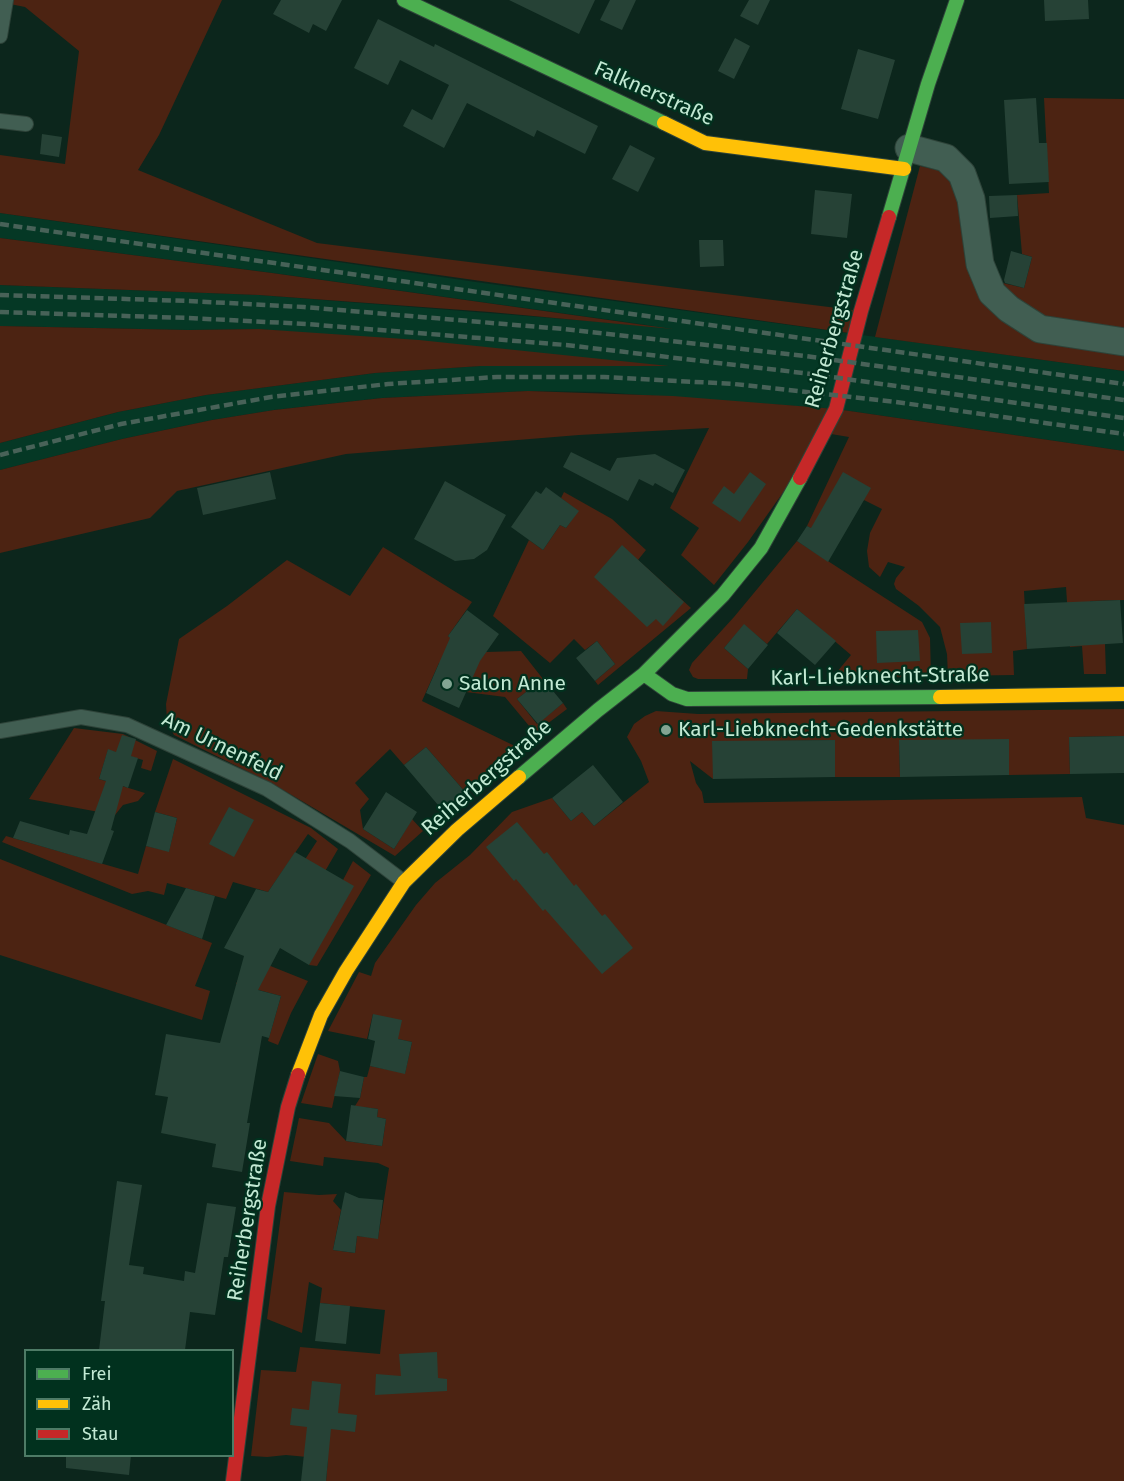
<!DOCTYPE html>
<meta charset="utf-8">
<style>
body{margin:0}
#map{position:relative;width:1124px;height:1481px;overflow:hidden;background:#0c261c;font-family:"Fira Sans",sans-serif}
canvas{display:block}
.legend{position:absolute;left:24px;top:1349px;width:210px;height:108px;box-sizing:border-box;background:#01311e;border:2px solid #4e7b66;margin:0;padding:8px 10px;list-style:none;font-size:18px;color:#c2e9d3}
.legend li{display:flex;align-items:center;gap:12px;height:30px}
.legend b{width:30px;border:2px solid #4e7b66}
</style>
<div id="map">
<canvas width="1124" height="1481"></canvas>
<ul class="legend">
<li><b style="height:8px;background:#4caf50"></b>Frei</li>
<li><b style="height:8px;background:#ffc107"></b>Zäh</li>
<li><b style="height:8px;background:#c62828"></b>Stau</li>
</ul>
</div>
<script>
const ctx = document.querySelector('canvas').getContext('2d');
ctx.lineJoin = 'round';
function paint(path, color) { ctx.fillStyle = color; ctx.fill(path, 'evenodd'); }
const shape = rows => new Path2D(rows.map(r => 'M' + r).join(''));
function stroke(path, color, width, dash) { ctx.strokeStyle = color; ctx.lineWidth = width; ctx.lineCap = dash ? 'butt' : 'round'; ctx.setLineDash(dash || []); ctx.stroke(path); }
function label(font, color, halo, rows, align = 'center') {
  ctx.font = font + ' "Fira Sans",sans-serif'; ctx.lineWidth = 4.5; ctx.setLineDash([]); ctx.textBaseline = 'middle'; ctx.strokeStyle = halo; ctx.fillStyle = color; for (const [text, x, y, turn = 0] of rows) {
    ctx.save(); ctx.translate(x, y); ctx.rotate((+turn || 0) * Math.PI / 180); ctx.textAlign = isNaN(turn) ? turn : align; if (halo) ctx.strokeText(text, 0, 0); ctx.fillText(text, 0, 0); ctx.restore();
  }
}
const built = shape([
 [0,213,476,282,1124,371,1124,451,836,409,600,392,528,391,382,398,274,410,212,420,122,439,0,470,0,443,118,412,206,395,375,373,480,366,661,366,259,329,188,330,0,326,0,285,259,295,654,326,273,273,0,238]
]);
const green = shape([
 [0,0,222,0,159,135,138,170,317,243,861,311,856,334,0,213,0,155,65,164,79,51,25,7,0,2],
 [1044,98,1124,99,1124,337,1056,324,1011,299,1003,283,1024,288,1032,257,1022,254,1017,195,1049,193],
 [920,166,949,173,957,182,982,294,1124,352,1124,371,875,337],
 [0,238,272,273,673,329,490,312,259,295,0,285],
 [0,326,188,330,259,329,419,340,669,366,481,366,375,373,206,395,118,412,0,443],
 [528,391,673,396,836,409,1124,451,1124,600,1090,601,1105,644,1106,674,1084,674,1082,646,1070,647,1066,587,1024,591,1027,649,1013,651,1014,675,948,676,947,654,940,627,919,606,896,589,894,584,896,578,905,567,888,562,880,577,869,567,867,551,870,533,882,509,864,500,824,536,807,526,849,437,825,433,748,542,714,585,681,555,699,528,670,508,709,428,579,435,346,454,177,491,150,518,0,553,0,470,122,439,212,420,274,410,382,398],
 [564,492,612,519,646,550,638,560,691,608,598,685,595,681,615,664,597,641,585,650,574,639,550,663,493,616,529,540,543,550,560,525,566,528,578,511,561,498],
 [797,541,922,622,930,638,931,676,832,678,851,655,797,609,767,644,744,625,724,648,748,669,747,679,698,679,693,677,689,670,692,663,734,617],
 [383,547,472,602,448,636,480,660,486,652,521,651,543,679,517,699,537,724,563,703,567,709,535,733,505,697,466,692,472,677,439,663,422,701,519,748,466,793,426,747,404,765,390,749,355,783,369,799,360,810,363,829,394,849,412,819,423,831,395,856,273,784,174,735,167,721,166,704,179,639,227,606,287,560,350,596],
 [1124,709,1124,736,1069,737,1070,774,1009,775,1009,740,899,741,900,777,835,777,835,740,713,742,713,779,690,761,696,783,702,792,704,803,1082,797,1086,818,1124,825,1124,1481,326,1481,328,1459,286,1455,267,1457,251,1456,261,1370,296,1372,300,1347,380,1354,385,1310,320,1303,322,1288,309,1282,302,1333,267,1319,284,1192,319,1195,337,1194,333,1201,341,1210,333,1250,355,1253,357,1236,378,1238,389,1168,378,1163,324,1157,323,1166,290,1161,299,1118,329,1123,346,1141,382,1146,386,1119,377,1117,378,1109,362,1107,350,1114,360,1098,364,1077,367,1077,370,1066,405,1073,412,1042,398,1039,373,1014,367,1039,328,1031,359,972,371,976,375,963,416,905,435,883,470,855,512,812,552,798,571,821,582,812,594,826,649,782,641,761,627,737,634,724,645,716,656,711,698,714],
 [74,728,123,734,157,751,151,771,141,768,143,760,108,750,99,779,145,793,138,801,123,805,115,815,29,799],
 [173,759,311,828,338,849,303,909,280,898,317,841,308,834,268,892,233,882,226,899,167,883,164,895,148,891,132,894,2,842,6,836,138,874,146,846,169,851,177,818,155,812],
 [0,859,212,943,195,986,210,991,202,1020,0,955],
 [353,861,371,875,317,966,309,965,343,880],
 [248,957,308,981,291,1013,278,1045,268,1041,281,996,236,984],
 [318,1054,338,1061,340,1071,332,1108,301,1103]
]);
const building = shape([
 [281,0,342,0,326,31,313,24,309,33,273,14],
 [509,0,595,0,579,34],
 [610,0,636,0,622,30,600,20],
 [749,0,770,0,758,25,740,16],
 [1044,0,1088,0,1089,19,1045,21],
 [378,19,434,47,435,44,598,126,585,154,537,130,534,137,467,103,444,148,403,126,412,109,432,120,449,85,400,60,388,85,354,68],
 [735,38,750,46,734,79,718,71],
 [858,49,895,60,878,119,841,109],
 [1036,98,1039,143,1047,143,1049,182,1009,184,1004,100],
 [42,134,62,137,59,157,40,154],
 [630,145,655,158,638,192,612,179],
 [815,190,852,194,847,238,811,234],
 [1017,195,1018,216,990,218,989,196],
 [699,240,723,240,724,266,700,267],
 [1011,251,1032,257,1024,288,1005,283,1004,280],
 [571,452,610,471,617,458,655,454,685,470,673,493,655,483,653,486,639,479,628,501,563,467],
 [270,472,276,499,203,515,197,488],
 [750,472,766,484,740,522,712,503,724,486,734,494],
 [843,472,871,488,828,562,797,541,807,526,811,528],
 [445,481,506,515,487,550,474,559,455,561,414,539],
 [546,487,579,511,566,528,560,525,543,550,511,527,536,491,541,494],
 [622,545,684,602,663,626,656,619,647,627,594,577],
 [1120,600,1123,643,1027,649,1024,604],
 [797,609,836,641,815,665,777,633],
 [467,610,499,634,480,661,459,708,426,693,450,638,448,636],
 [991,622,992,653,962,654,960,623],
 [744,624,768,645,748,669,724,648],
 [918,630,920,661,877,663,876,631],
 [597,641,615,664,595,681,576,658],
 [543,679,563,703,538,724,517,699],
 [122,735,136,739,131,756,138,758,128,788,123,786,111,830,114,831,102,864,13,838,20,821,69,835,70,830,87,834,106,781,99,779,108,749,116,752],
 [1124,736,1124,773,1070,774,1069,737],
 [1009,739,1009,775,900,777,899,740],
 [835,740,835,777,713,779,712,741],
 [426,747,466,793,444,812,404,765],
 [593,765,623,802,594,826,582,812,571,821,552,798],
 [386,792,417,812,394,849,363,829],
 [229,807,254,820,234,857,209,844],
 [155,812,177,818,169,852,146,846],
 [517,822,544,854,547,852,574,886,576,884,602,916,605,914,633,948,602,974,545,909,543,911,516,879,514,881,486,847],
 [295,852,354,886,309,965,280,948,258,990,281,996,269,1038,262,1036,247,1123,250,1123,242,1172,212,1167,216,1144,161,1133,168,1097,155,1095,166,1034,220,1043,244,956,224,948,256,889,268,892],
 [186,888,215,896,202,939,166,925],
 [373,1014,402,1020,398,1039,412,1042,405,1074,370,1066,375,1041,368,1039],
 [340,1071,364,1077,360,1098,334,1096],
 [351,1105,378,1109,377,1117,386,1119,382,1146,346,1141],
 [117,1181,142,1185,129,1265,144,1267,143,1274,184,1281,185,1271,195,1273,207,1203,236,1207,228,1257,224,1257,215,1315,190,1312,185,1350,99,1350,105,1301,101,1301],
 [345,1192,359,1198,383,1200,378,1239,357,1236,355,1253,333,1250],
 [320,1303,350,1306,346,1344,315,1341],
 [437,1352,438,1378,447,1379,447,1391,375,1395,376,1374,401,1376,399,1354],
 [312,1381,341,1384,338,1413,357,1415,355,1432,331,1429,326,1481,301,1481,307,1427,290,1425,292,1408,309,1410],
 [66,1455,131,1455,129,1475,66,1468]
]);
const lane = shape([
 [0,36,6,0],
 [0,121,26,124],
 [0,731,81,717,127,725,267,789,350,841,404,882]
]);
const street = shape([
 [909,148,946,158,962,174,971,199,980,264,992,293,1009,309,1040,329,1124,342]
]);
const fast = shape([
 [404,0,664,123],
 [889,217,928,84,957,0],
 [644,674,672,694,687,699,940,697],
 [519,777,598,710,644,674,723,595,761,548,800,478]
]);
const slow = shape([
 [664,123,705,143,904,169],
 [940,697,1124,694],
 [298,1075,321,1015,346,971,404,882,457,830,519,777]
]);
const jam = shape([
 [800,478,836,409,861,311,889,217],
 [233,1481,268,1206,288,1107,298,1075]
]);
const rail = shape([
 [0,224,1124,384],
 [0,295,189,301,304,307,563,329,805,356,1124,400],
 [0,312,189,318,306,324,566,345,803,373,1124,418],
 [0,455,121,424,271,397,388,384,497,377,604,377,734,384,896,402,1124,434]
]);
const markers = [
 [447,684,6,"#82a593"],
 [666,730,6,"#82a593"]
];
const streetNames = [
 ["Falknerstraße",654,94,24],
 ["Reiherbergstraße",835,329,-74],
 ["Karl-Liebknecht-Straße",880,677,-1],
 ["Am Urnenfeld",222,747,26],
 ["Reiherbergstraße",487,778,-41],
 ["Reiherbergstraße",248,1220,-81]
];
const poiNames = [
 ["Salon Anne",459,684],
 ["Karl-Liebknecht-Gedenkstätte",678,730]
];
paint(built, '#053825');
paint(green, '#4c2312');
paint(building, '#264236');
stroke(lane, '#2e4339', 16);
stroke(street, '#2e4339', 29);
stroke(fast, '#2e4339', 16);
stroke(slow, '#2e4339', 16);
stroke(jam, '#2e4339', 16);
stroke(lane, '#415e52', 14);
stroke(street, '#415e52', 27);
stroke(fast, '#4caf50', 14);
stroke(slow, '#ffc107', 14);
stroke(jam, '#c62828', 14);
stroke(rail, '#486258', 4.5, [9, 4.5]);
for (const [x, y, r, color] of markers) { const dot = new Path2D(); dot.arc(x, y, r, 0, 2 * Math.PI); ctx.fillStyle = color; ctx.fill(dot); stroke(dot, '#01311e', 2); }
label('21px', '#c2e9d3', '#01311e', streetNames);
label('21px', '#c2e9d3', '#01311e', poiNames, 'left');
</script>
